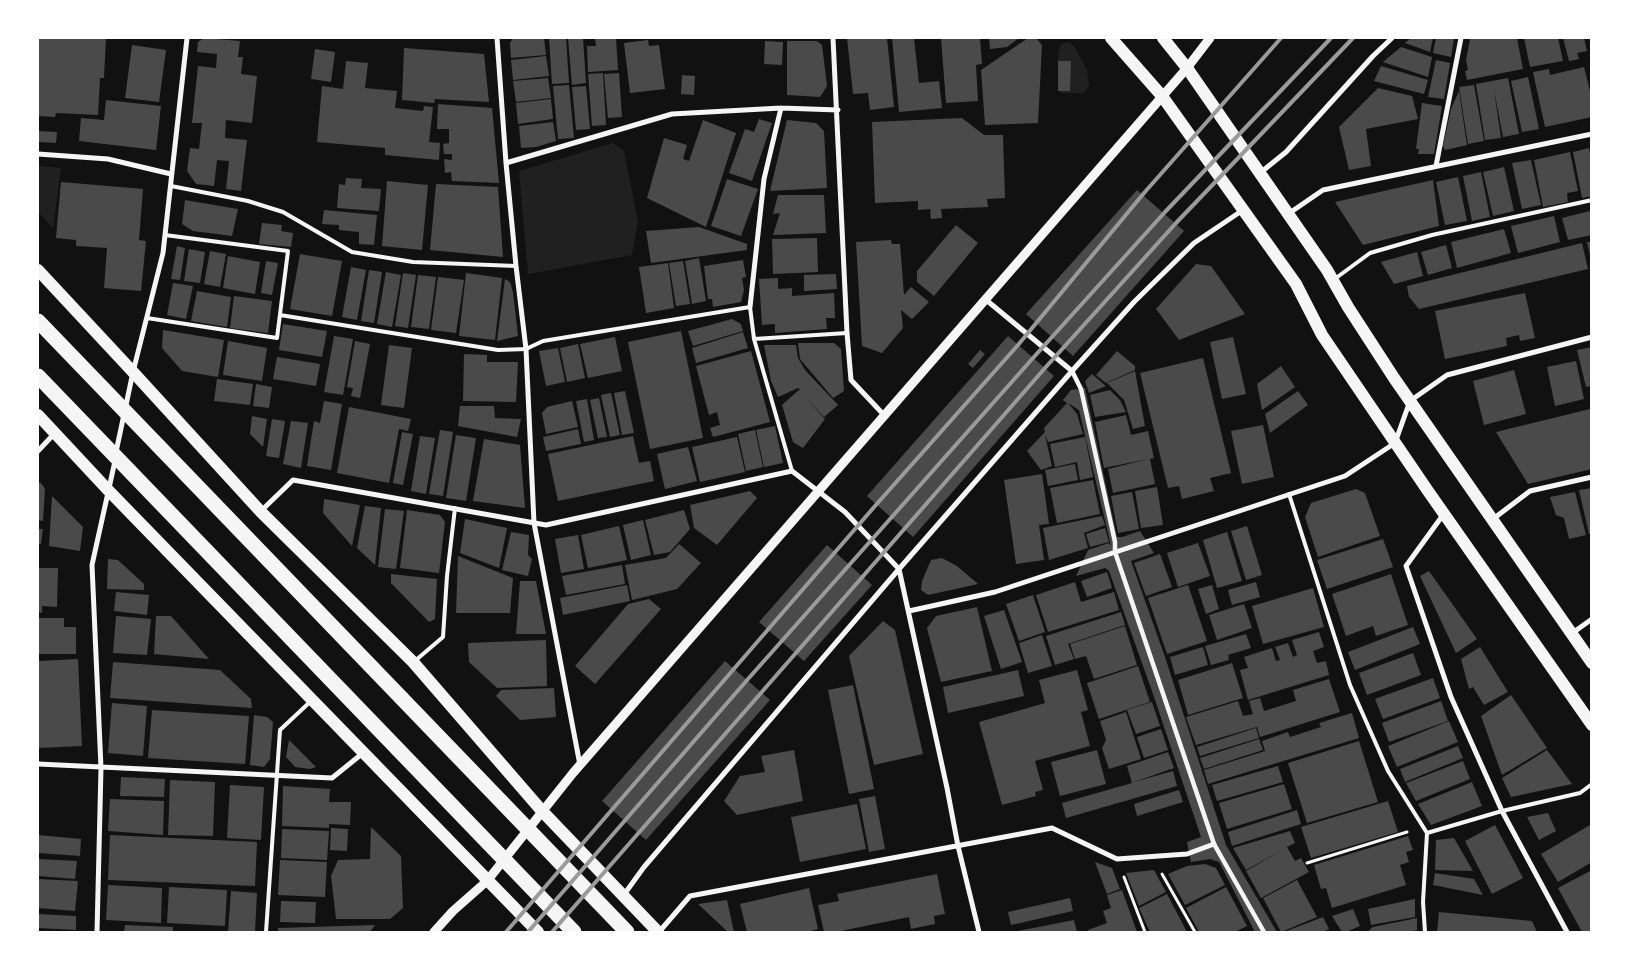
<!DOCTYPE html>
<style>
body{margin:0}
#map{position:relative;width:1629px;height:970px;overflow:hidden;background:#111;font-family:"Golos Text",sans-serif}
canvas{display:block}
.frame{position:absolute;inset:0;border:39px solid #fff;pointer-events:none}
</style>
<div id="map">
<canvas width="1629" height="970"></canvas>
<div class="frame"></div>
</div>
<script>
const ctx = document.querySelector('canvas').getContext('2d');
ctx.lineJoin = 'round';
function paint(path, color) { ctx.fillStyle = color; ctx.fill(path, 'evenodd'); }
const shape = rows => new Path2D(rows.map(r => 'M' + r).join(''));
function stroke(path, color, width, dash) { ctx.strokeStyle = color; ctx.lineWidth = width; ctx.lineCap = dash ? 'butt' : 'round'; ctx.setLineDash(dash || []); ctx.stroke(path); }
const green = shape([
 [1068,42,1074,46,1087,70,1089,86,1084,93,1061,93,1061,91,1070,91,1070,61,1058,61,1059,49,1062,44],
 [613,143,624,151,638,221,632,255,528,274,519,171],
 [38,166,61,168,53,228,38,212]
]);
const building = shape([
 [38,38,106,38,104,78,100,78,98,115,56,113,55,117,38,116],
 [204,38,240,41,238,57,243,57,241,74,257,76,252,123,226,120,225,138,247,140,241,191,226,189,229,161,217,160,214,186,196,184,187,171,190,148,199,149,202,123,192,123,198,66,216,68,217,54,197,52,198,42],
 [513,38,544,38,546,55,511,58,510,43],
 [549,38,566,38,569,83,552,84],
 [568,38,583,38,586,83,572,85],
 [595,38,616,38,618,70,588,72,587,46,596,46],
 [847,38,887,38,894,107,870,110,868,93,853,94],
 [892,38,914,38,919,83,939,81,942,108,899,112],
 [941,38,980,38,982,64,976,65,978,101,946,103],
 [989,38,1019,38,1007,47,990,49],
 [1028,38,1036,38,1042,45,1038,123,985,125,981,70],
 [1411,38,1433,38,1430,52,1405,43],
 [1436,38,1454,38,1451,57,1433,53],
 [1479,38,1517,38,1523,69,1467,80,1465,71,1468,70,1466,60,1470,39],
 [1524,38,1558,38,1563,61,1530,67],
 [1563,38,1584,38,1587,51,1577,53,1579,59,1569,61],
 [648,40,649,46,659,45,665,89,630,93,624,43],
 [765,41,783,42,782,65,764,64],
 [787,41,817,41,822,45,827,86,820,97,787,95],
 [132,45,166,50,159,102,125,98],
 [1401,47,1432,57,1428,77,1383,62],
 [404,48,484,54,489,102,435,99,434,103,402,100],
 [315,49,335,52,331,82,311,79],
 [546,56,549,76,513,80,511,60],
 [1436,60,1450,63,1444,99,1428,97],
 [346,61,368,63,365,88,397,91,395,108,423,111,424,106,433,107,429,142,440,143,439,160,385,155,385,148,317,142,322,86,343,89],
 [1058,61,1071,61,1070,91,1058,91],
 [1381,66,1428,80,1424,94,1374,81],
 [1584,67,1592,99,1592,117,1545,127,1533,72,1549,69,1550,75],
 [603,73,606,125,592,126,588,74],
 [619,73,622,117,608,118,604,74],
 [682,75,695,76,694,95,681,94],
 [1528,77,1539,129,1522,132,1511,81],
 [548,78,551,98,516,102,513,81],
 [1508,78,1519,134,1503,137,1494,90,1501,138,1485,140,1476,84],
 [569,85,574,138,558,139,553,86],
 [1474,85,1484,141,1468,144,1459,87],
 [586,86,590,129,576,130,572,87],
 [1378,88,1412,96,1418,119,1366,129,1371,166,1349,170,1339,127],
 [1459,91,1467,145,1445,150,1443,146,1451,109],
 [551,99,553,119,518,124,516,103],
 [106,100,161,106,156,150,79,141,81,118,104,120],
 [1422,103,1442,106,1434,154,1418,154,1419,149,1416,149],
 [438,104,492,108,499,183,452,181,451,172,445,173,444,159,452,160,452,154,444,154,443,144,449,143,449,129,437,129],
 [962,118,984,135,1003,135,1005,198,987,199,988,207,941,209,942,218,931,219,930,209,918,210,918,201,875,203,872,122],
 [759,119,772,123,752,181,729,173,745,129,754,132],
 [703,120,736,133,706,227,647,198,664,138,687,145,683,159,689,161],
 [787,120,816,123,824,131,827,188,770,191],
 [553,122,556,141,536,147,521,148,519,126],
 [38,131,57,132,56,143,38,142],
 [1589,148,1592,163,1592,196,1582,198,1573,152],
 [1570,152,1578,191,1567,193,1568,202,1543,207,1534,160],
 [1531,160,1541,205,1522,209,1512,163],
 [1504,167,1514,211,1493,216,1483,172],
 [1481,172,1490,217,1472,221,1463,176],
 [1458,177,1467,221,1445,225,1436,182],
 [346,178,362,179,361,188,381,189,379,211,337,208,339,184,345,185],
 [727,179,758,189,741,236,711,226],
 [1433,180,1439,226,1363,245,1335,202],
 [387,181,428,185,422,250,382,246],
 [61,182,143,189,139,240,146,241,141,291,104,288,107,248,76,246,76,240,56,238],
 [436,184,498,187,503,257,430,250],
 [1137,190,1184,231,1073,356,1026,314],
 [778,195,824,195,826,233,773,235,780,213,773,214],
 [185,200,238,209,232,236,193,231,182,224],
 [324,210,377,215,374,245,359,244,359,232,339,230,339,225,322,224],
 [1590,211,1592,235,1568,240,1562,218],
 [1554,216,1560,242,1518,253,1511,226],
 [262,223,282,225,281,231,293,233,291,247,259,244],
 [956,225,978,243,934,296,917,282,917,271],
 [699,227,747,244,747,250,651,263,646,231],
 [1504,229,1511,253,1457,268,1451,242],
 [817,238,818,272,773,274,772,239],
 [891,240,892,244,900,244,904,295,911,287,929,302,912,319,901,310,903,328,882,353,862,346,856,242],
 [1587,242,1592,242,1592,259,1591,259],
 [1582,243,1588,269,1419,309,1409,297,1407,286],
 [1446,245,1452,268,1428,275,1421,252],
 [177,246,185,248,180,280,171,279],
 [189,249,205,252,200,283,184,281],
 [210,251,226,254,220,287,204,284],
 [1417,252,1423,276,1394,284,1381,262],
 [300,254,342,261,332,316,290,309],
 [228,256,260,262,255,294,223,288],
 [699,258,706,301,692,304,685,261],
 [743,260,746,277,742,278,744,290,741,302,713,307,712,299,708,299,704,266],
 [266,261,278,263,272,295,261,293],
 [683,261,690,304,676,306,669,263],
 [668,263,674,308,646,313,639,267],
 [1196,264,1211,266,1245,314,1179,340,1156,309],
 [351,267,366,270,357,320,342,317],
 [369,270,382,272,374,323,361,321],
 [386,272,401,275,392,327,377,324],
 [403,273,416,275,408,328,395,326],
 [466,273,502,278,495,340,459,336],
 [836,274,837,289,804,291,804,275],
 [418,275,436,277,429,329,411,327],
 [438,277,464,280,456,333,431,330],
 [778,278,778,289,792,288,792,296,834,293,835,318,826,318,827,329,775,333,775,324,762,325,759,279],
 [505,279,510,282,513,292,518,336,497,341],
 [173,283,193,286,186,319,167,315],
 [197,291,231,297,227,327,191,321],
 [1525,293,1535,338,1520,341,1519,335,1506,338,1507,346,1445,359,1435,311],
 [234,296,272,301,268,333,230,328],
 [732,319,741,324,743,331,693,346,688,331],
 [283,324,327,331,322,357,279,350],
 [163,330,224,340,218,377,182,371,162,348],
 [681,331,703,438,650,449,628,342],
 [743,332,748,348,696,363,692,348],
 [334,336,353,339,343,395,324,392],
 [1008,336,1054,376,913,537,867,496],
 [615,337,622,371,588,378,580,344],
 [1233,337,1246,394,1222,399,1210,342],
 [228,341,267,348,262,381,223,375],
 [355,341,370,344,360,398,351,396,353,388,347,387],
 [798,343,834,343,841,349,844,391,833,398,800,359],
 [578,344,585,378,567,382,560,348],
 [389,345,412,348,404,408,381,405],
 [764,345,796,345,798,358,805,370,838,405,824,417,806,398,825,419,803,448,793,442,782,405,800,389,798,388,778,397,771,381],
 [1592,347,1592,386,1586,387,1577,350],
 [558,348,565,382,546,386,539,351],
 [980,350,985,354,973,368,968,364],
 [751,351,770,422,713,437,710,428,720,425,717,412,709,415,696,366],
 [1117,351,1135,366,1135,370,1106,383,1096,375],
 [464,354,487,355,487,362,518,362,516,402,463,401],
 [277,357,320,364,316,386,273,379],
 [1203,358,1231,473,1210,478,1214,491,1182,499,1179,486,1168,488,1140,373],
 [1576,361,1584,399,1555,406,1547,367],
 [1281,366,1295,387,1262,410,1257,384],
 [1514,370,1526,414,1484,425,1473,381],
 [1135,371,1145,426,1133,429,1124,400,1107,383],
 [1092,374,1106,386,1089,393,1085,381],
 [217,379,253,384,250,405,214,401],
 [256,384,272,387,269,408,253,406],
 [1085,388,1117,537,1122,537,1140,531,1154,553,1131,561,1165,657,1226,845,1277,932,1255,932,1219,862,1210,859,1191,862,1187,842,1201,837,1152,691,1109,571,1105,568,1076,576,1088,550,1109,543,1111,546,1079,410,1068,403,1077,414,1083,434,1048,442,1045,435,1052,466,1041,470,1027,451,1045,432,1044,428,1067,403,1063,400,1071,390],
 [1110,390,1120,400,1126,412,1095,417,1090,395],
 [625,391,634,433,622,435,614,393],
 [1298,391,1308,405,1270,433,1265,414],
 [611,393,620,435,610,437,601,395],
 [599,398,607,437,598,438,590,400],
 [587,399,594,440,584,442,576,401],
 [324,401,342,404,331,470,307,466,314,421,320,423],
 [572,401,578,427,546,434,542,413,547,407],
 [460,406,494,406,495,418,521,419,517,437,458,426],
 [349,407,411,419,408,431,399,429,389,483,337,473],
 [1590,409,1592,416,1592,469,1528,484,1496,432],
 [1126,415,1131,435,1148,431,1154,458,1150,459,1155,484,1113,493,1108,469,1148,459,1104,468,1095,422],
 [252,416,267,419,263,447,250,434],
 [272,419,285,421,279,458,266,456],
 [291,421,308,423,301,468,283,464],
 [1263,425,1274,477,1242,484,1231,431],
 [775,426,783,463,764,467,756,430],
 [578,429,581,444,546,451,543,437],
 [440,430,453,432,443,496,429,494],
 [755,430,763,467,746,471,738,434],
 [402,432,413,434,403,485,393,483],
 [456,435,476,438,466,501,446,498],
 [420,436,435,438,426,494,411,491],
 [633,436,639,463,650,461,654,481,558,501,548,454],
 [737,437,745,472,700,482,692,447],
 [1085,437,1093,477,1080,480,1077,462,1055,467,1050,444],
 [484,439,520,445,525,508,473,501],
 [688,447,697,481,665,489,657,454],
 [1075,464,1078,480,1048,486,1045,470],
 [1042,474,1049,524,1039,525,1044,560,1016,564,1004,480],
 [1093,480,1100,514,1057,523,1050,488],
 [38,483,41,483,45,489,43,521,38,520],
 [1157,487,1163,525,1141,528,1135,491],
 [1592,488,1592,534,1589,534,1579,490],
 [1356,489,1365,493,1380,536,1318,557,1305,517,1311,503],
 [750,491,757,498,717,545,694,528,690,505],
 [1132,492,1139,529,1118,533,1111,496],
 [1575,492,1586,535,1569,539,1564,518,1556,515,1550,497],
 [52,496,83,527,80,551,49,546],
 [324,499,360,505,352,546,323,513],
 [365,506,381,508,375,565,357,548],
 [385,509,404,511,396,569,378,567],
 [407,510,440,515,445,522,439,573,400,568],
 [684,510,690,529,670,552,654,555,645,520],
 [1102,516,1105,525,1084,533,1088,548,1049,560,1043,528],
 [465,519,507,528,499,568,460,553],
 [643,520,651,555,631,560,623,525],
 [619,526,627,560,588,568,581,535],
 [1247,526,1262,575,1246,580,1231,531],
 [1105,528,1109,542,1090,547,1086,534],
 [38,529,43,529,41,544,38,544],
 [511,532,529,535,528,555,532,559,528,576,502,570],
 [1227,532,1242,581,1217,588,1203,540],
 [578,535,584,569,561,573,555,539],
 [1383,539,1393,567,1327,589,1317,560],
 [1198,543,1210,576,1178,587,1167,553],
 [679,544,701,563,677,589,632,600,625,565,666,558],
 [827,545,872,585,804,661,759,622],
 [1160,554,1172,587,1146,596,1134,563],
 [458,556,513,578,510,613,456,613],
 [942,558,957,566,978,584,928,595,921,590,922,581,931,560],
 [108,559,118,560,144,584,144,590,107,589],
 [622,565,625,584,566,595,562,576],
 [38,568,58,568,57,607,42,606,42,613,38,612],
 [1429,571,1477,639,1456,653,1420,576],
 [1107,572,1112,588,1087,597,1081,581],
 [391,574,437,579,435,619,429,622,391,583],
 [1391,574,1408,625,1376,636,1373,626,1346,636,1332,594],
 [520,581,536,581,546,634,516,634],
 [1075,582,1081,602,1114,592,1119,610,1048,632,1036,595],
 [1256,582,1260,597,1232,605,1228,590],
 [627,585,630,601,563,615,560,598],
 [1188,585,1207,641,1167,654,1148,598],
 [1212,585,1219,609,1206,614,1198,589],
 [1313,588,1324,627,1263,644,1252,606],
 [116,592,149,595,147,615,114,611],
 [1033,595,1045,632,1019,641,1006,604],
 [649,599,661,609,595,684,575,666,628,604],
 [1244,604,1252,628,1217,640,1209,615],
 [977,607,992,671,941,682,927,628,936,616],
 [1004,610,1022,662,1001,669,984,616],
 [1121,612,1125,625,1068,644,1074,659,1055,665,1046,636],
 [116,616,151,619,147,655,113,653],
 [156,616,171,616,209,659,154,654],
 [38,618,64,618,64,627,76,627,76,654,38,654],
 [883,621,895,630,923,754,874,765,849,656],
 [1125,626,1137,665,1094,679,1086,656,1075,659,1070,644],
 [1413,627,1420,644,1355,670,1348,652],
 [1319,632,1324,647,1313,651,1317,663,1326,661,1329,675,1248,700,1240,670,1248,668,1244,657,1272,648,1276,661,1280,660,1275,647,1288,643,1293,657,1297,655,1292,640],
 [1246,634,1251,648,1228,655,1229,660,1211,665,1205,646],
 [1042,635,1052,666,1028,673,1019,643],
 [546,640,547,686,497,688,469,662,468,643],
 [1203,647,1208,665,1175,675,1170,657],
 [1480,647,1508,692,1484,705,1473,687,1469,689,1461,659],
 [1413,653,1421,675,1367,695,1359,673],
 [78,659,82,746,38,748,38,661],
 [725,661,770,700,646,840,602,801],
 [113,662,220,670,251,699,252,708,110,698],
 [1232,663,1243,698,1188,715,1178,680],
 [1138,666,1150,702,1099,719,1087,683],
 [1018,670,1024,696,948,713,943,687],
 [1077,670,1088,710,1081,712,1090,746,1035,761,1043,790,1035,792,1036,796,1002,805,979,722,1045,703,1039,680],
 [1433,678,1440,698,1383,719,1375,699],
 [1329,679,1340,712,1260,737,1257,727,1196,745,1186,717,1238,701,1243,716,1253,714,1249,701,1260,698,1264,711,1296,701,1293,690],
 [853,685,874,789,849,794,828,690],
 [554,688,556,717,520,720,496,696,501,690],
 [1511,695,1547,748,1502,775,1481,716],
 [1441,701,1448,721,1389,742,1382,723],
 [1152,702,1160,726,1136,734,1127,710],
 [112,703,147,706,143,756,108,753],
 [152,710,249,716,245,764,148,758],
 [1126,712,1141,759,1109,769,1102,748,1106,740,1100,721],
 [1352,713,1359,738,1208,784,1204,770,1265,751,1262,741,1288,732,1290,737,1321,727,1319,723],
 [254,715,267,717,273,722,270,759,264,767,250,765],
 [1449,721,1458,742,1397,767,1388,746],
 [1256,728,1259,738,1200,756,1197,747],
 [1161,729,1168,750,1144,758,1137,737],
 [1259,739,1263,750,1204,769,1200,758],
 [289,740,316,767,310,769,295,767,286,757],
 [1359,741,1378,802,1307,823,1288,763],
 [1458,746,1463,758,1405,782,1400,769],
 [794,750,803,801,737,815,724,801,740,776,765,772,761,756],
 [1097,750,1106,784,1060,796,1051,762],
 [1547,750,1572,784,1511,797,1502,778],
 [1168,752,1174,768,1134,782,1173,771,1177,786,1066,818,1062,803,1132,783,1127,766],
 [1463,761,1470,779,1416,801,1406,783],
 [1278,766,1283,782,1217,801,1212,785],
 [121,777,165,779,164,797,120,796],
 [170,780,215,782,213,836,168,835],
 [1472,782,1482,806,1431,825,1418,804],
 [1284,784,1292,809,1227,829,1219,803],
 [230,785,264,787,261,840,227,838],
 [283,786,330,789,329,802,351,802,350,825,329,824,329,828,282,826],
 [1179,790,1183,802,1137,816,1134,804],
 [875,796,885,849,869,852,859,799],
 [110,799,164,801,163,835,108,831],
 [1388,801,1398,832,1311,858,1301,827],
 [857,804,866,849,800,862,791,817],
 [1297,810,1301,824,1232,846,1228,832],
 [1548,813,1556,831,1539,840,1527,817],
 [1495,825,1523,878,1492,894,1465,841],
 [1590,825,1592,828,1592,862,1558,882,1541,854],
 [371,827,401,856,403,908,390,919,336,919,331,876,338,860,370,859],
 [331,828,348,829,347,851,330,850],
 [282,829,329,831,327,860,281,858],
 [1290,831,1295,843,1287,847,1295,861,1301,858,1309,872,1261,898,1246,871,1282,850,1246,870,1233,848],
 [38,835,81,839,80,856,38,853],
 [110,835,257,842,255,886,108,880],
 [1408,836,1413,850,1406,852,1409,862,1400,865,1406,885,1332,908,1326,888,1321,889,1314,865],
 [1454,838,1473,871,1435,870,1436,840],
 [38,859,77,861,75,879,38,876],
 [280,860,327,862,325,897,278,895],
 [1095,862,1112,868,1120,889,1107,894],
 [1205,864,1216,868,1225,885,1185,905,1168,874,1187,866],
 [1154,870,1166,892,1139,906,1126,873],
 [1592,870,1592,932,1582,932,1558,888],
 [1435,873,1474,879,1483,895,1433,885],
 [937,874,945,914,934,916,935,924,911,929,909,917,836,932,824,932,818,905,839,901,837,894],
 [38,879,78,881,75,911,38,908],
 [1297,880,1317,917,1281,932,1263,898],
 [108,885,162,888,161,923,106,920],
 [169,887,227,890,225,926,167,923],
 [1226,887,1247,926,1235,932,1199,932,1186,908],
 [809,888,818,929,807,932,747,932,740,904],
 [1122,890,1137,932,1089,932,1088,930,1107,923,1103,911,1111,908,1107,895],
 [231,891,257,893,255,932,228,932],
 [1167,894,1187,932,1150,932,1139,908],
 [1070,898,1073,911,1011,925,1008,912],
 [1415,899,1415,917,1371,925,1368,909],
 [727,900,734,932,728,932,698,904],
 [281,901,316,902,315,923,280,922],
 [1353,909,1360,926,1346,932,1342,932,1332,916],
 [1439,912,1532,921,1537,932,1437,932],
 [38,914,76,916,76,930,38,928],
 [1323,917,1329,929,1323,932,1284,932],
 [1417,918,1417,930,1409,932,1367,932,1373,927],
 [1074,920,1077,932,1013,932],
 [125,925,173,927,173,932,124,932],
 [375,925,370,932,278,932,278,928]
]);
const path = shape([
 [1307,863,1407,832],
 [1162,874,1195,932],
 [1124,877,1145,932]
]);
const service = shape([
 [171,186,248,201,283,212,352,252,413,262,516,266],
 [1336,278,1370,253,1432,235,1592,200],
 [280,315,498,350,526,349,543,341,750,307,754,339,792,471],
 [147,318,277,338,288,251,165,235],
 [754,339,847,333],
 [1289,494,1350,685,1388,771,1427,833,1423,902,1425,932],
 [416,660,443,637,447,576,455,508],
 [1427,833,1502,811,1580,793,1592,784],
 [266,932,280,730,311,701]
]);
const pedestrian = shape([
 [1072,371,1081,389,1115,542,1115,552,1214,844,1264,932]
]);
const minor = shape([
 [497,38,506,163,516,266,526,349,534,523,580,765],
 [833,38,847,333,851,380,884,415],
 [38,154,108,159,171,174],
 [506,163,672,114,781,108,838,110],
 [1436,166,1461,38],
 [1260,173,1286,152,1373,56,1392,38],
 [1288,214,1323,190,1592,134],
 [985,299,1072,371],
 [750,307,764,179,781,108],
 [38,451,54,434],
 [116,452,133,372,163,253,187,38],
 [261,511,293,480,546,525,792,471,845,512,899,569,947,788,958,846,979,932],
 [1443,515,1406,566,1451,697,1502,811,1567,932],
 [1493,519,1530,491,1592,477],
 [909,611,995,592,1345,476,1395,443,1410,401,1447,375,1592,337],
 [1571,634,1592,619],
 [38,764,332,778,363,753],
 [623,896,644,867,899,569,1072,371,1134,302,1194,243,1243,210],
 [97,932,101,768,92,565,115,461],
 [659,932,690,896,1052,828,1117,859,1187,854,1214,844]
]);
const tertiary = shape([
 [434,932,453,911,487,881,573,773,1187,68,1210,38]
]);
const primary = shape([
 [1111,38,1162,96,1296,284,1322,335,1428,491,1592,725],
 [1163,38,1187,68,1327,270,1348,307,1394,378,1592,663],
 [38,270,133,372,261,512,413,662,542,811,658,932],
 [38,415,108,490,538,932]
]);
const motorway = shape([
 [38,321,627,932],
 [38,376,574,932]
]);
const rail = shape([
 [506,932,875,506,1018,345,1144,193,1281,38],
 [528,932,748,679,1033,358,1165,212,1331,38],
 [552,932,1045,368,1176,223,1353,38]
]);
paint(green, '#202020');
paint(building, '#4a4a4a');
stroke(path, '#f5f5f5', 3);
stroke(service, '#f5f5f5', 4);
stroke(pedestrian, '#f5f5f5', 4.5);
stroke(minor, '#f5f5f5', 5);
stroke(tertiary, '#f5f5f5', 9);
stroke(primary, '#f5f5f5', 12);
stroke(motorway, '#f5f5f5', 15);
stroke(rail, '#9a9a9a', 4);
</script>
